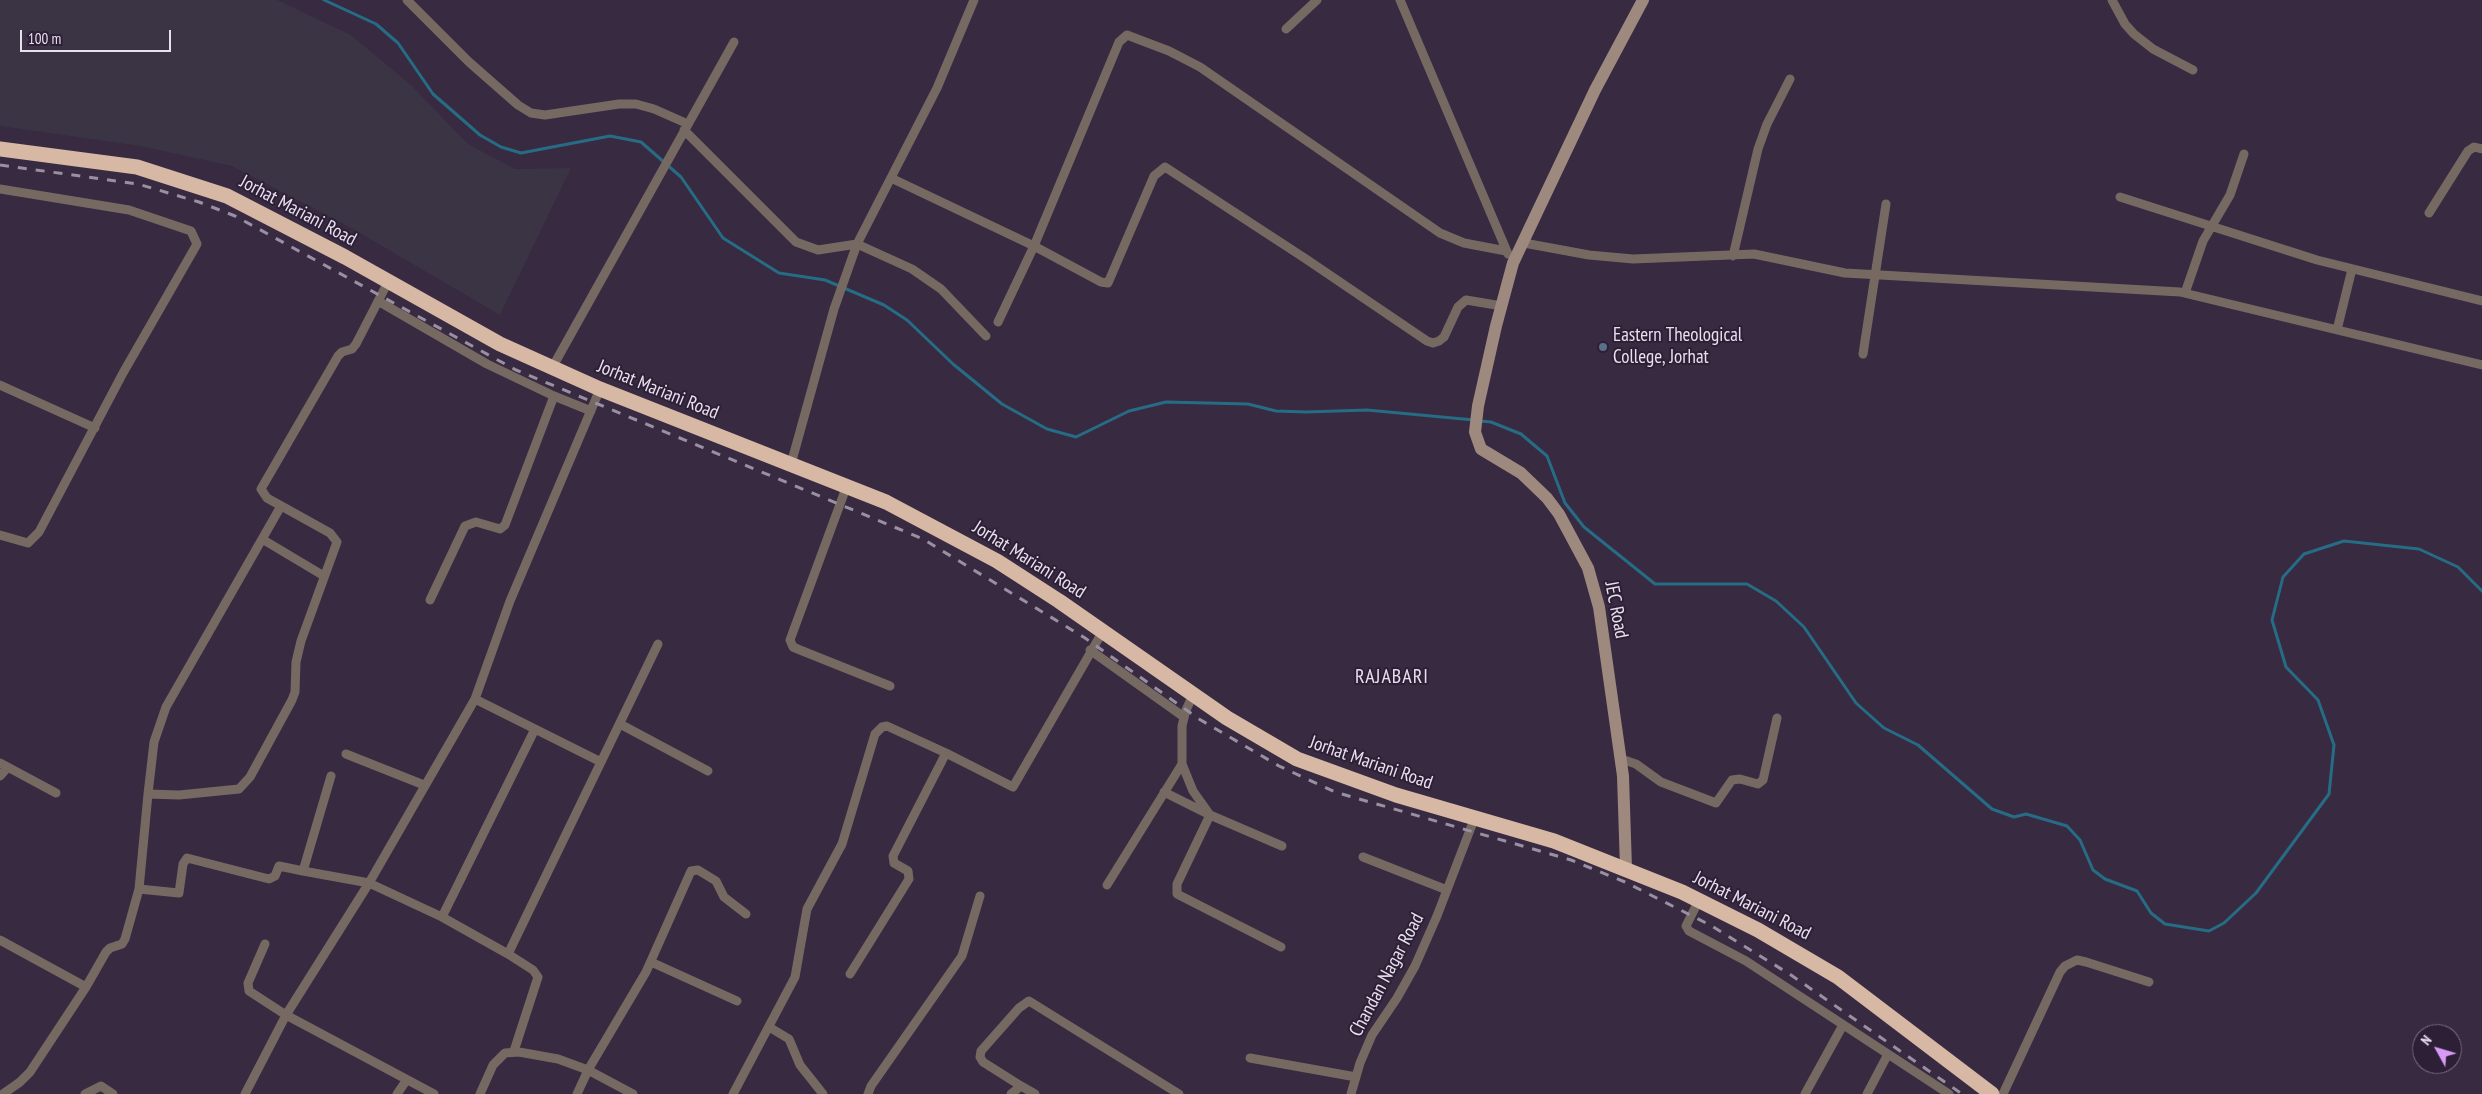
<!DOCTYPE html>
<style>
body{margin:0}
#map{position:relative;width:2482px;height:1094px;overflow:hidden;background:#372a41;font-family:"PT Sans Narrow",sans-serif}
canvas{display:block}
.north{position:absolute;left:2412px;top:1024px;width:50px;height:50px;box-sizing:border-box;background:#2d2036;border:1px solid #786d80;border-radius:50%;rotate:309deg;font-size:14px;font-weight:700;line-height:20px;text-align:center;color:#e8e0ef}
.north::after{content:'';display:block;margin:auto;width:18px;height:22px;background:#d99af7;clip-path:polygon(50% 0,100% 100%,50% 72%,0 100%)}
.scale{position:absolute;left:20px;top:30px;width:151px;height:22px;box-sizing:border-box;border:2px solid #e8e0ef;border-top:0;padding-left:6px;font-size:15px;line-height:18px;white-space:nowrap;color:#e8e0ef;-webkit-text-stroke:4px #2d2036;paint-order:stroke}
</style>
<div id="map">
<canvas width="2482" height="1094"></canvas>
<div class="north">N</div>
<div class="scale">100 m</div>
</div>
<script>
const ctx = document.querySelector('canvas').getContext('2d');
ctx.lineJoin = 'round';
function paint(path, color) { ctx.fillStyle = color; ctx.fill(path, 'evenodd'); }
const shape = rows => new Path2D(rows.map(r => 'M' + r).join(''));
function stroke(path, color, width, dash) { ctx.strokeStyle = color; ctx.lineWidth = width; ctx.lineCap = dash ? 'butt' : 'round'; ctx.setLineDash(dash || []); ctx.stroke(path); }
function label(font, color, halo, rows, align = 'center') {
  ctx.font = font + ' "PT Sans Narrow",sans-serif'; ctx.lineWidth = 4; ctx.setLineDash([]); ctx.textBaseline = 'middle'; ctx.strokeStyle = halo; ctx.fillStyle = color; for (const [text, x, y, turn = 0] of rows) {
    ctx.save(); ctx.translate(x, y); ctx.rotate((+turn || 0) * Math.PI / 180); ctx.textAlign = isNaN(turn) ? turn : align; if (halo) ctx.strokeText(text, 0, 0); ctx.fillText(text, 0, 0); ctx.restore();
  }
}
const industrial = shape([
 [0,0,277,0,351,35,411,85,468,144,515,169,571,168,500,315,353,229,232,166,140,146,0,126]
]);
const stream = shape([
 [324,0,376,24,398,43,433,94,480,135,501,147,521,153,610,136,641,142,681,177,723,238,779,273,825,280,884,305,907,320,953,364,1002,404,1047,429,1076,437,1129,411,1166,402,1248,404,1276,411,1306,412,1367,410,1474,420],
 [1480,421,1491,422,1521,434,1547,456,1565,503,1584,527,1655,584,1747,584,1776,601,1804,627,1856,703,1884,728,1918,745,1992,809,2014,817,2026,814,2067,826,2080,840,2093,870,2105,879,2137,891,2151,913,2165,924,2209,931,2224,923,2256,893,2329,794,2334,745,2318,700,2286,667,2272,620,2283,577,2304,554,2344,541,2419,549,2458,567,2482,591]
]);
const street = shape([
 [407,0,469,62,518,105,531,113,545,115,619,104,636,104,654,109,688,124],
 [1400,0,1508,254],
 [2112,0,2125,24,2134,34,2153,49,2193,70],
 [1286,29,1317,0],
 [684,130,796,242,818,250,857,244,912,269,941,289,986,336],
 [891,178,1034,246,1101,282,1108,283,1154,176,1165,167,1306,259,1427,341,1433,343,1439,341,1444,337,1458,307,1466,300,1502,306],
 [0,189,129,210,191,231,197,244,123,373,39,532,28,543,0,535],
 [2120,197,2317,260,2482,301],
 [2429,213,2468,151,2474,147,2482,149],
 [1524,243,1589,255,1633,259,1754,254,1845,273,2180,292,2482,365],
 [1733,256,1758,149,1767,124,1790,79],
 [2185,293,2203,241,2230,195,2244,154],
 [378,301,487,364,554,396,591,411],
 [998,322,1034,246,1119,42,1127,35,1169,51,1200,67,1440,233,1464,243,1506,251],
 [2337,330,2352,269],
 [1863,354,1886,204],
 [552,368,734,42],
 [0,385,95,428],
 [791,464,834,309,857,244,937,88,974,0],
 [846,488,790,640,793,647,800,650,890,686],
 [262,539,324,576],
 [430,600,465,526,476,522,500,529,505,525,554,396],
 [1090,650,1184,717],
 [1193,695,1186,710,1182,726,1182,764,1193,791,1210,815,1177,884,1177,894,1281,947],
 [475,699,601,762,508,954,533,970,538,977,514,1051],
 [620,724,708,771],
 [346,754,424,785],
 [1621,759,1636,764,1661,782,1716,803,1732,780,1740,779,1758,784,1763,780,1777,718],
 [601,762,658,644],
 [0,763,56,793],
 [0,776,8,767],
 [1164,792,1210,815,1282,846],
 [148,794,154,742,166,707,281,506],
 [1363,857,1447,890],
 [303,871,369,883,442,917,508,954],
 [1107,885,1182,764],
 [139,889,179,893,183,864,187,858,269,879,275,876,279,866,303,871,331,776],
 [1699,900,1686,926,1689,931,1746,961,1949,1094],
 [442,917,535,729],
 [0,940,86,987],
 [265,944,248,983,249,991,286,1015,434,1094],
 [651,962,737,1001],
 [850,974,909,879,908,871,894,863,893,856,946,753,1013,787,1103,631],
 [769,1027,789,1039,800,1065,823,1094],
 [1250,1058,1356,1077],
 [1021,1086,983,1062,980,1057,981,1051,1019,1008,1029,1001,1179,1094],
 [3,1094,20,1082,30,1072,86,987,106,952,110,948,122,944,125,939,139,889,148,794,179,795,239,789,250,777,292,700,295,692,296,662,301,641,337,542,330,533,267,498,261,489,338,356,342,352,352,349,356,344,388,282],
 [85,1094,101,1086,113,1094],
 [245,1094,286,1015,369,883,475,699,510,601,600,389],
 [397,1094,406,1081],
 [480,1094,493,1065,505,1053,519,1052,558,1059,588,1070,646,972,691,871,698,870,716,881,724,897,746,914],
 [577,1094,588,1070,633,1094],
 [733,1094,795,977,807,909,842,844,875,734,882,727,887,726,946,753],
 [868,1094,871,1086,962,956,980,896],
 [1011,1094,1021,1086,1035,1094],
 [1351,1094,1360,1063,1372,1035,1397,998,1415,966,1437,916,1475,817],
 [1805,1094,1843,1025],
 [1867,1094,1888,1054],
 [2003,1094,2060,972,2065,966,2077,960,2086,962,2149,982]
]);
const secondary = shape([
 [1626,868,1623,776,1599,607,1588,568,1559,514,1547,498,1521,473,1481,449,1475,432,1478,406,1496,326,1513,263,1595,90,1643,0]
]);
const highway = shape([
 [0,149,137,167,227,196,345,257,500,344,600,389,886,502,997,561,1059,601,1227,718,1297,759,1396,795,1554,841,1682,892,1758,930,1838,977,1992,1094]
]);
const rail = shape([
 [0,165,138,184,199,202,235,216,516,370,923,539,1085,638,1199,719,1279,766,1335,792,1571,860,1625,882,1710,925,1791,975,1962,1094]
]);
const markers = [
 [1603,347,5,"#5c6f8a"]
];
const streetNames = [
 ["Jorhat Mariani Road",298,211,28],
 ["Jorhat Mariani Road",658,390,22],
 ["Jorhat Mariani Road",1029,560,32],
 ["JEC Road",1616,610,79],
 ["Jorhat Mariani Road",1371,763,19],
 ["Jorhat Mariani Road",1752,906,27],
 ["Chandan Nagar Road",1387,975,-62]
];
const poiNames = [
 ["Eastern Theological",1613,336],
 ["College, Jorhat",1613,358]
];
const neighbourhoodNames = [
 ["RAJABARI",1392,677]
];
paint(industrial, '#3a3445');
stroke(stream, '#276c85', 3);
stroke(street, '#766962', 9);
stroke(secondary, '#9d897d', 12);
stroke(highway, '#d7b8a5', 15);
stroke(rail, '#9b90a3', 3, [9, 9]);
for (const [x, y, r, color] of markers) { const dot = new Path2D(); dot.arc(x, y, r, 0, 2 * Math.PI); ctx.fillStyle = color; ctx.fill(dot); stroke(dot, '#2d2036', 2); }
label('19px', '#e8e0ef', '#2d2036', streetNames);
label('19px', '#e8e0ef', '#2d2036', poiNames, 'left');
ctx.letterSpacing = '1px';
label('20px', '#e8e0ef', '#2d2036', neighbourhoodNames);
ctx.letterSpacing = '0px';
</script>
